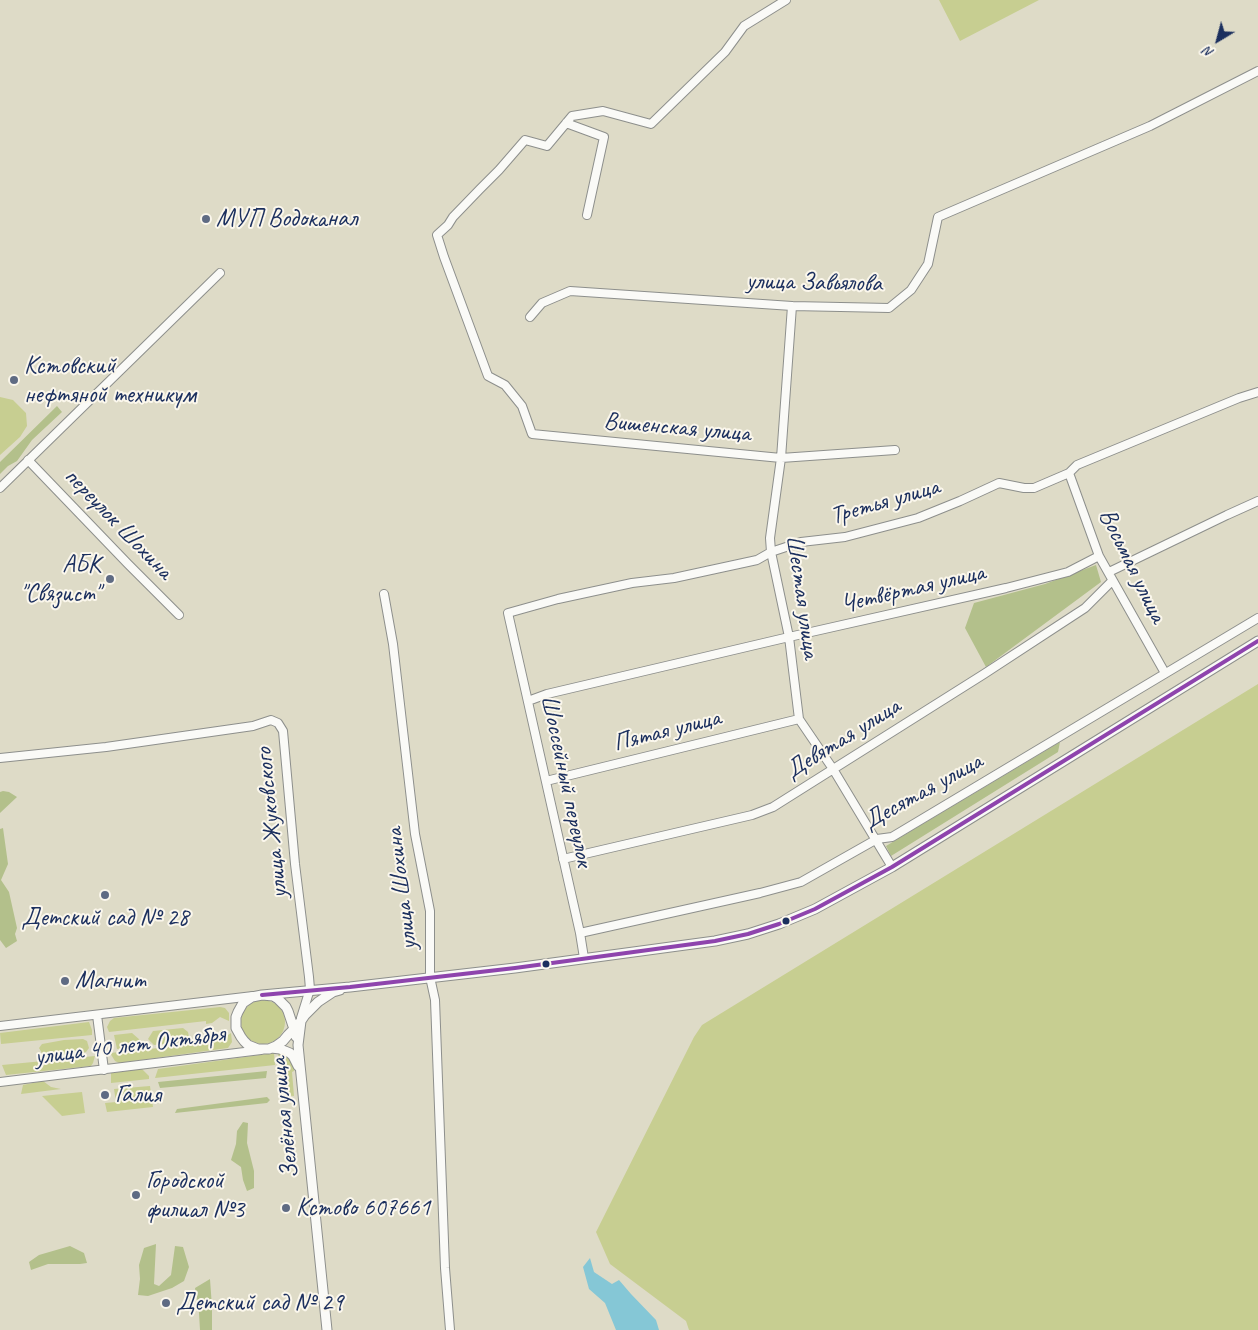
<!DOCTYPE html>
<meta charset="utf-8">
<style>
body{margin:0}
#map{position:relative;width:1258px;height:1330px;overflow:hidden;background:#dedbc7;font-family:Caveat,sans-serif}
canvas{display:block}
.north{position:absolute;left:1193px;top:15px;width:50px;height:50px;-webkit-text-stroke:4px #fbf7ec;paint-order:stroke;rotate:217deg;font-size:14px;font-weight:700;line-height:20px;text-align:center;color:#1b2f5e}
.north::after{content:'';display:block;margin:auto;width:18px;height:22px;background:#1b2f5e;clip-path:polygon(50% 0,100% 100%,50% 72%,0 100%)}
</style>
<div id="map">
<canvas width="1258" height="1330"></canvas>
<div class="north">N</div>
</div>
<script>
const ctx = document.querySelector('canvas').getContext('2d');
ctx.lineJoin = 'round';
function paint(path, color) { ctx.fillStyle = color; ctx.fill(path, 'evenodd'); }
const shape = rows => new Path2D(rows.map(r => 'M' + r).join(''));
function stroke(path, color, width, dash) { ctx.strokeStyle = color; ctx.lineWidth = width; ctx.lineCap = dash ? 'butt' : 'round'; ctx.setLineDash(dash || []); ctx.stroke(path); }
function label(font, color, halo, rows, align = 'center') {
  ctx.font = font + ' Caveat,sans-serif'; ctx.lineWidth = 4; ctx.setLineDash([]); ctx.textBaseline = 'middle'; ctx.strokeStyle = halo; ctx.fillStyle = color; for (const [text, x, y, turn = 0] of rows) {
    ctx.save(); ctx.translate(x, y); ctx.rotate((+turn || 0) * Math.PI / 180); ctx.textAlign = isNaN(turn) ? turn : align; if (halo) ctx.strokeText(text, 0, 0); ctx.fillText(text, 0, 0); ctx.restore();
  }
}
const green = shape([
 [939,0,1039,0,960,41],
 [0,397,13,400,26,413,27,426,20,437,0,455],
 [1258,684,1258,1330,689,1330,686,1321,610,1264,596,1232,694,1037,702,1025],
 '241 1022a22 22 0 1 1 44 0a22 22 0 1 1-44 0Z',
 [220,1007,225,1008,229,1013,229,1021,220,1017,212,1023,206,1024,206,1021,109,1032,107,1027,110,1021,114,1018],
 [89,1022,92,1030,92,1035,1,1044,0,1033],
 [183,1028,188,1032,189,1037,184,1042,154,1045,148,1039,153,1031],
 [132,1033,140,1040,134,1047,117,1049,114,1035],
 [231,1033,232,1042,228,1048,119,1063,115,1061,110,1053,208,1043,208,1036,214,1035,222,1039],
 [83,1039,87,1041,89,1048,86,1052,80,1054,50,1058,44,1057,39,1048,42,1044,64,1040],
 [274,1053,275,1065,155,1078,158,1069],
 [278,1053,289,1057,294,1067,294,1071,292,1072,294,1096,283,1095],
 [95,1056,93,1063,91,1066,6,1075,2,1065],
 [142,1069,149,1076,149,1079,111,1083,111,1073],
 [43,1081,51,1087,61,1089,21,1094,23,1085],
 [150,1086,153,1107,107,1112,105,1103,116,1102,114,1089],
 [82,1092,85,1113,62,1116,42,1096]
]);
const forest = shape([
 [57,406,62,412,32,440,17,461,8,466,0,474,0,462],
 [1096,565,1101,582,986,667,965,628,974,603,1045,584],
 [1060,742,1058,752,891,856,886,846],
 [3,791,9,792,17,797,0,813,0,792],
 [3,828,8,864,1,880,9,892,17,928,15,934,17,941,6,948,0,940,0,829],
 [267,1071,266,1078,160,1088,158,1082],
 [267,1097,270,1100,267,1103,175,1113,177,1109],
 [243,1122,248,1123,247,1143,254,1171,254,1188,247,1191,243,1180,241,1167,231,1160,236,1144,237,1131],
 [156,1244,154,1284,159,1286,171,1275,175,1246,183,1247,189,1267,184,1281,172,1288,148,1296,138,1295,140,1279,139,1265,144,1248],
 [70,1246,84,1253,87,1263,80,1264,48,1264,31,1270,29,1262,39,1255],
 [210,1279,212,1307,212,1330,200,1330,199,1313,195,1288]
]);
const water = shape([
 [590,1258,594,1272,612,1284,619,1280,631,1294,656,1320,659,1330,616,1330,605,1303,589,1289,583,1267]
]);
const minor = shape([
 [786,0,744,26,725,52,651,124,603,111,572,116,547,146,525,140,499,170,480,189,453,217,448,225,437,235,444,257,488,376,505,385,522,406,532,434,781,458,895,450],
 [566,123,604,137,587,215],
 [792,306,781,458,770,538,771,552,789,637,799,719,833,769,892,867],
 [530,317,542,303,570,291,792,306,889,308,911,290,928,264,938,217,1150,126,1258,71],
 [28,460,128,564,179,615],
 [1069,473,1099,556,1165,673],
 [0,488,220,273],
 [1109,572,1227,515,1258,501],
 [384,594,393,644,415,834,430,911,430,977,435,1000,445,1268,450,1330],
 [528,701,547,694,789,637,1006,588,1068,572,1099,556],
 [0,758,106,747,253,726,271,720,278,723,283,731,295,864,309,977,310,989,301,1018],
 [546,781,799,719],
 [563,859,752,815,773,807,984,674,1085,608,1112,581],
 [580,933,760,893,801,882,877,839,892,837,1258,618],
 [584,958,580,933,508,613,558,599,632,583,674,578,757,560,771,552,801,542,845,537,918,518,960,501,999,483,1024,488,1034,488,1069,473,1077,465,1239,398,1258,392],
 [97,1015,104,1070],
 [0,1026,253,996],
 [0,1082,261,1050]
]);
const major = shape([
 [262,995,350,987,515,968,715,941,748,934,779,924,815,909,892,867,1258,641],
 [301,1021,298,1045,327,1330],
 [296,1037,294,1029,288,1011,286,1007,278,999,273,996,262,995,252,997,243,1003,238,1012,236,1017,236,1028,241,1037,244,1041,248,1045,258,1049,269,1049,276,1046,283,1041,288,1035,294,1029,301,1021,305,1015,318,1002,333,992,340,990],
 [271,1048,280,1049,290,1053,293,1056,298,1066]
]);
const bus1 = shape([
 [262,995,350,987,515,968,715,941,748,934,779,924,815,909,892,867,1258,641]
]);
const markers = [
 [206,219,5,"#5f6b83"],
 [14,380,5,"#5f6b83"],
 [110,579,5,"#5f6b83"],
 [105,895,5,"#5f6b83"],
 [786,921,4.5,"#1b2f5e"],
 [546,964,4.5,"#1b2f5e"],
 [65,981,5,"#5f6b83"],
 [105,1095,5,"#5f6b83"],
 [136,1195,5,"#5f6b83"],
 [286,1208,5,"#5f6b83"],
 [166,1303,5,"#5f6b83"]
];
const poiNames = [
 ["МУП Водоканал",216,219],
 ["Кстовский",24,366],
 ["нефтяной техникум",24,395],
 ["АБК",100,565,"right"],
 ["\"Связист\"",100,594,"right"],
 ["Детский сад № 28",105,918,"center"],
 ["Магнит",75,981],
 ["Галия",115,1095],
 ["Городской",146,1181],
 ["филиал №3",146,1210],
 ["Кстово 607661",296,1208],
 ["Детский сад № 29",176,1303]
];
const streetNames = [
 ["улица Завьялова",814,283,1],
 ["Вишенская улица",677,428,5],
 ["Третья улица",885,502,-16],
 ["переулок Шохина",118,524,46],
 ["Восьмая улица",1132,566,64],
 ["Четвёртая улица",913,589,-13],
 ["Шестая улица",802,597,82],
 ["Пятая улица",667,731,-14],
 ["Девятая улица",843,739,-32],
 ["Шоссейный переулок",566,781,78],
 ["Десятая улица",923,792,-29],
 ["улица Жуковского",272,823,-96],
 ["улица Шохина",402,889,-97],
 ["улица 40 лет Октября",130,1046,-7],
 ["Зелёная улица",285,1118,-96]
];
paint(green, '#c7ce91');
paint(forest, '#b3c08b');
paint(water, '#85c7d6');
stroke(minor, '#8d8f8c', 10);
stroke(major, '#8d8f8c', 11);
stroke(minor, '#fafaf7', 8);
stroke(major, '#fafaf7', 9);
stroke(bus1, '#8e44ad', 4);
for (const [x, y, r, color] of markers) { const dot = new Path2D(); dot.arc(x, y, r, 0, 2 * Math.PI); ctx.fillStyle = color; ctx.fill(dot); stroke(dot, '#fbf7ec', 2); }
label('25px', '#1b2f5e', '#fbf7ec', poiNames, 'left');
label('25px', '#1b2f5e', '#fbf7ec', streetNames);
</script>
